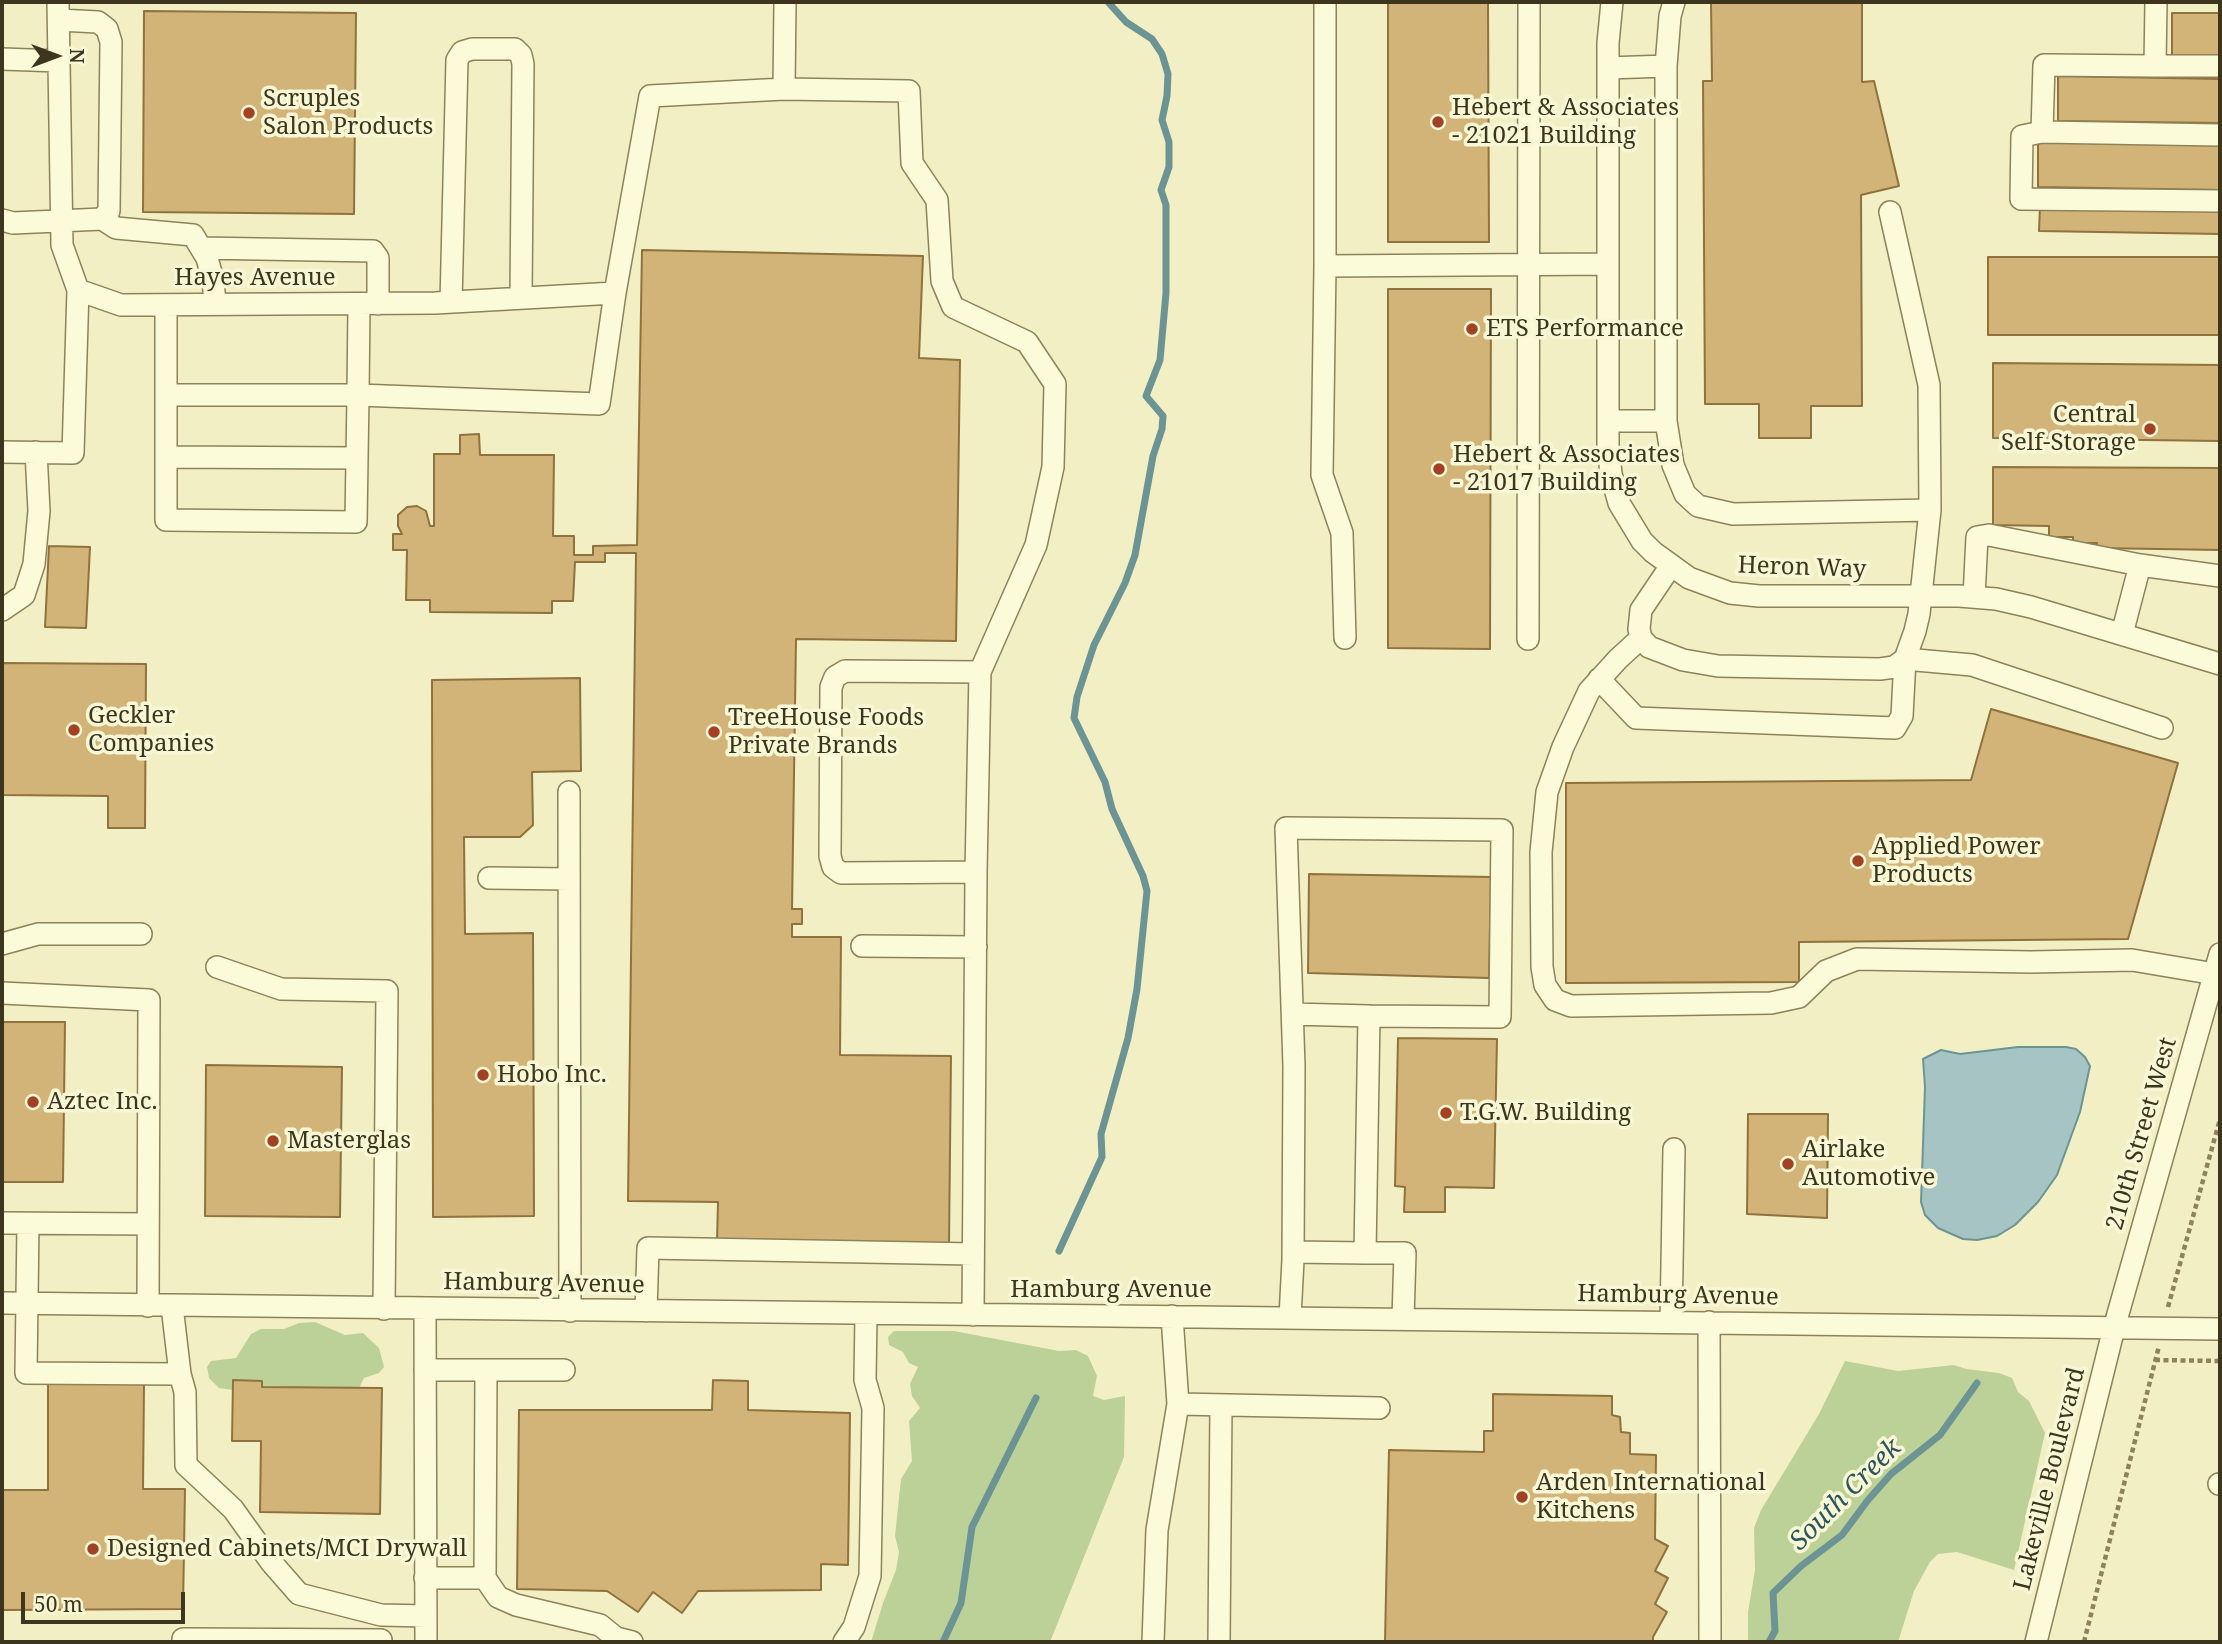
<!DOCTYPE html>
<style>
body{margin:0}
#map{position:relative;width:2222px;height:1644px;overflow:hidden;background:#f2efc4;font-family:"Noto Serif",serif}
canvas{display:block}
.frame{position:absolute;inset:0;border:4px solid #3d351e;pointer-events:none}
.north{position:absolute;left:21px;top:21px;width:70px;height:70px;-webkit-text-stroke:5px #f8f7d5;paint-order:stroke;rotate:90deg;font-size:19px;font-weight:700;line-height:28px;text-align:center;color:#3d351e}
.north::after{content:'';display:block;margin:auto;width:24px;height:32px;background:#3d351e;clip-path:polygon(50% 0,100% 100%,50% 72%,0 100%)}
.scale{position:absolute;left:21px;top:1592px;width:164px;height:32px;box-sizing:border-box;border:4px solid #3d351e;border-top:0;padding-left:9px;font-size:21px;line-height:24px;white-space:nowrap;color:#3d351e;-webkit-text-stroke:5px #f8f7d5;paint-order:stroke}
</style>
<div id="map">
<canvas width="2222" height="1644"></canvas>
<div class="frame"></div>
<div class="north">N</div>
<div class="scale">50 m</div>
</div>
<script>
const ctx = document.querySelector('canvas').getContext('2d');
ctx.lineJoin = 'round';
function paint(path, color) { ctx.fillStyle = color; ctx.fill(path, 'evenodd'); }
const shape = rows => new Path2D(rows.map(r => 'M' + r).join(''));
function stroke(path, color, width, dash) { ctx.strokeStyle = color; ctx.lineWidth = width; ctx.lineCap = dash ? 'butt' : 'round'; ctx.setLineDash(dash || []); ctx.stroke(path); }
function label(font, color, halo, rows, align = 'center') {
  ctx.font = font + ' "Noto Serif",serif'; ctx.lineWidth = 7; ctx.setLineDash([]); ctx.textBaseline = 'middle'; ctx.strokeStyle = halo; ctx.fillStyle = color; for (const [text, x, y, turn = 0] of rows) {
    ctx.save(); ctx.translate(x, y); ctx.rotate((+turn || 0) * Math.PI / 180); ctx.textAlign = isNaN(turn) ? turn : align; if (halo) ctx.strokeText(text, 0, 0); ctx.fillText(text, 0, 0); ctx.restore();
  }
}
const green = shape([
 [315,1322,345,1335,363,1333,379,1348,384,1367,379,1373,364,1378,359,1388,262,1387,261,1381,233,1380,233,1390,219,1388,209,1378,207,1367,211,1361,236,1358,251,1334,261,1329,284,1329,299,1323],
 [894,1331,954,1331,1059,1351,1076,1350,1088,1356,1097,1376,1093,1396,1104,1400,1125,1396,1124,1457,1050,1642,871,1642,883,1603,896,1570,899,1552,895,1536,901,1479,912,1461,909,1421,920,1408,912,1396,910,1384,918,1367,909,1363,903,1352,889,1345,888,1337],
 [1845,1361,1898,1371,1954,1365,1966,1369,1999,1373,2012,1378,2018,1392,2029,1401,2045,1433,2014,1570,1957,1552,1938,1554,1930,1562,1914,1591,1898,1642,1742,1642,1748,1640,1748,1612,1755,1570,1754,1528,1761,1510,1819,1414]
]);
const water = shape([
 [2018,1047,2066,1047,2076,1049,2085,1057,2090,1066,2080,1112,2057,1175,2038,1202,2015,1225,1997,1236,1977,1240,1963,1239,1938,1228,1925,1215,1921,1202,1925,1087,1923,1059,1941,1050,1960,1054,2018,1047]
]);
const stream = shape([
 [1059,1251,1102,1157,1101,1134,1128,1038,1137,989,1147,891,1143,876,1112,809,1105,782,1074,718,1077,697,1094,645,1125,583,1135,555,1153,456,1162,429,1163,416,1146,396,1160,360,1166,293,1166,205,1161,190,1169,167,1169,142,1162,120,1167,96,1168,74,1162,54,1152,39,1126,22,1108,2],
 [943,1642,961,1603,972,1527,1036,1398],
 [1769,1642,1775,1631,1773,1593,1801,1566,1842,1535,1868,1500,1891,1474,1940,1435,1977,1383]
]);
const building = shape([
 [1388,2,1488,2,1489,242,1388,242,1388,2],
 [1777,2,1862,2,1862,82,1874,81,1899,186,1861,195,1862,406,1811,406,1811,438,1759,438,1759,404,1705,404,1703,81,1712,81,1711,3,1777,2],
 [144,11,356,13,354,214,143,212,144,11],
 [2172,13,2220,13,2220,56,2172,55,2172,13],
 [2058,76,2220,79,2220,123,2058,121,2058,76],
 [2038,142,2220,145,2220,190,2038,187,2038,142],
 [2040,206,2220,209,2220,234,2039,231,2040,206],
 [642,250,923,256,919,358,960,360,956,641,796,639,792,909,802,909,802,924,792,924,792,937,841,937,840,1055,951,1056,949,1244,717,1242,718,1202,628,1201,636,553,605,553,605,562,575,562,573,601,552,601,552,613,430,612,430,600,406,600,407,550,393,550,393,534,402,534,398,526,398,515,407,507,417,506,426,511,430,526,434,526,434,454,460,454,460,435,479,434,480,455,554,455,553,536,574,536,574,555,593,555,593,546,637,545,642,250],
 [1988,257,2220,257,2220,335,1988,335,1988,257],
 [1388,289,1491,289,1490,649,1388,648,1388,289],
 [1993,363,2220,365,2220,441,1993,438,1993,363],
 [1993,467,2220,468,2220,550,2097,548,2097,543,2073,543,2073,537,2049,537,2049,526,1993,525,1993,467],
 [49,546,90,547,86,628,45,627,49,546],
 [2,663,146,664,145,828,108,828,108,796,2,795,2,663],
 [580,678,581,771,532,772,533,825,520,837,464,837,465,934,533,933,534,1216,433,1217,432,680,580,678],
 [1991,709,2178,763,2128,939,1799,942,1799,982,1566,983,1566,783,1971,780,1991,709],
 [1309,874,1491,877,1489,978,1308,973,1309,874],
 [2,1022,65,1022,63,1182,2,1182,2,1022],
 [1398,1038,1497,1039,1494,1188,1445,1187,1445,1212,1404,1212,1405,1187,1395,1186,1398,1038],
 [206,1065,342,1067,340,1217,205,1216,206,1065],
 [1748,1114,1828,1114,1827,1218,1747,1214,1748,1114],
 [233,1380,262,1381,262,1387,382,1388,380,1514,260,1512,261,1441,232,1441,233,1380],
 [713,1380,748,1381,748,1410,850,1413,848,1565,821,1564,821,1590,698,1591,682,1613,653,1592,638,1612,607,1591,517,1589,519,1410,712,1410,713,1380],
 [48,1384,144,1384,143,1489,185,1489,183,1609,2,1610,2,1490,48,1490,48,1384],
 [1493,1394,1612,1396,1612,1415,1620,1417,1621,1432,1630,1433,1630,1454,1656,1455,1655,1539,1668,1546,1655,1571,1668,1578,1655,1604,1667,1612,1653,1637,1653,1642,1385,1642,1389,1450,1484,1452,1484,1431,1493,1431,1493,1394]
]);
const path = shape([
 [2168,1307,2220,1119],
 [2155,1360,2220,1361],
 [2084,1642,2159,1346]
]);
const minor = shape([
 [1325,2,1325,266,1608,264],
 [1612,2,1608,43,1608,445,1611,474,1619,503,1642,541,1653,552,1689,578,1730,593,1759,596,1959,596,1996,599,2031,607,2220,664],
 [2156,2,2155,66,2044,65,2042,132,2022,136,2021,199,2220,201],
 [2,59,59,61],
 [1666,66,1670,16,1674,2],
 [2155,66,2220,66],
 [784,89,909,91,912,163,937,200,942,281,953,307,1027,342,1055,384,1053,467,1036,545,980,672,976,872,973,1315],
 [2042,132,2220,135],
 [1890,212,1929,385,1930,510],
 [102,219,116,228,193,235,207,258,213,280,215,304],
 [2,220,13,223,102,219,109,211,111,42,107,29,98,22,59,20],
 [201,248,373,251,378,258,378,304],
 [1325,266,1322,475,1342,533,1345,638],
 [78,290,121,305,435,303,615,293,650,96,784,89,785,2],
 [451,302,457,60,462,52,472,49,515,49,521,55,523,64,521,298],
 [166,305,166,395,358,395,359,304],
 [166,395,166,520,356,522,358,395,599,404,615,293],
 [1608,421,1666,421,1666,66,1608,68],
 [2,452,73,453,78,290,62,245,58,2],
 [166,457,357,458],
 [1670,567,1641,610,1639,629,1641,638,1649,647,1683,660,1718,666,1880,669,1894,667,1905,659,1972,665,2162,728],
 [1974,597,1977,537,1989,535,2140,565],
 [2,610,24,595,34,564,39,511,36,452],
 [2122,634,2140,565,2220,576],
 [1641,638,1618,659,1589,691,1563,747,1547,792,1541,852,1542,967,1545,985,1555,1000,1571,1006,1771,1003,1799,997,1826,971,1857,959,2031,962,2132,960,2215,974],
 [1528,639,1529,2],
 [1599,679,1636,718,1895,728,1902,716,1905,659,1915,631,1919,614,1930,510,1733,514,1698,506,1685,494,1673,465,1666,421],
 [569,792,570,1311],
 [976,872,841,873,833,867,830,856,831,687,835,677,845,671,980,672],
 [489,878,569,879],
 [2,944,38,934,141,934],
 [862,946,976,947],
 [217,967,281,989,387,991,384,1309],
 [2,993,149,1000,148,1306],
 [1293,1014,1369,1016],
 [2,1223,148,1224],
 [28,1224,26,1373,180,1374],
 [1293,1252,1365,1253],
 [2,1303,2220,1329],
 [172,1306,180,1374,185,1392,186,1465,233,1509,271,1562,299,1594,381,1615,426,1616],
 [425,1309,426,1642],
 [646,1311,648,1248,973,1254],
 [1290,1317,1293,1260,1294,1066,1286,828,1502,830,1500,1017,1369,1016,1365,1253,1405,1253,1403,1319],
 [1671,1322,1674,1149],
 [1709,1322,1710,1642],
 [425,1370,564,1370],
 [1178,1404,1379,1408],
 [2219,1484,2220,1484],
 [425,1578,485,1578,498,1597,516,1605,600,1625,616,1638,632,1642],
 [485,1578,486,1370],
 [183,1642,183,1639,381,1640],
 [844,1642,854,1627,870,1576,873,1408,865,1380,866,1314],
 [1153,1642,1157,1530,1178,1404,1172,1316],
 [1219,1642,1221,1405],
 [2036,1642,2114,1328,2220,954]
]);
const markers = [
 [249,113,7,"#a24224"],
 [1438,122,7,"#a24224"],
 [1472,329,7,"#a24224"],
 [2150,429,7,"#a24224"],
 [1439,469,7,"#a24224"],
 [74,730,7,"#a24224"],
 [714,732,7,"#a24224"],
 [1858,861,7,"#a24224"],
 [483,1075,7,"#a24224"],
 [33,1102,7,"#a24224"],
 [1446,1113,7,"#a24224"],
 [273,1141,7,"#a24224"],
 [1788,1164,7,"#a24224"],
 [1522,1497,7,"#a24224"],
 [93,1549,7,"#a24224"]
];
const poiNames = [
 ["Scruples",263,99],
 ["Salon Products",263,127],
 ["Hebert & Associates",1452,108],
 ["- 21021 Building",1452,136],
 ["ETS Performance",1486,329],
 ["Central",2136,415,"right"],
 ["Self-Storage",2136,443,"right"],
 ["Hebert & Associates",1453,455],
 ["- 21017 Building",1453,483],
 ["Geckler",88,716],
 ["Companies",88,744],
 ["TreeHouse Foods",728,718],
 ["Private Brands",728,746],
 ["Applied Power",1872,847],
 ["Products",1872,875],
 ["Hobo Inc.",497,1075],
 ["Aztec Inc.",47,1102],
 ["T.G.W. Building",1460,1113],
 ["Masterglas",287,1141],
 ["Airlake",1802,1150],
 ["Automotive",1802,1178],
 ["Arden International",1536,1483],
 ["Kitchens",1536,1511],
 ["Designed Cabinets/MCI Drywall",107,1549]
];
const streetNames = [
 ["Hayes Avenue",255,278],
 ["Heron Way",1802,568,2],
 ["210th Street West",2142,1134,-74],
 ["Hamburg Avenue",544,1284,1],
 ["Hamburg Avenue",1111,1290],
 ["Hamburg Avenue",1678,1296,1],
 ["Lakeville Boulevard",2050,1479,-76]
];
const waterNames = [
 ["South Creek",1846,1495,-45]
];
paint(green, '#bcd197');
paint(water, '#a6c4c3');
stroke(water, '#6c9494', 2);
stroke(stream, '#6c9494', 7);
paint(building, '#d2b478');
stroke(building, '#8f723d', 2);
stroke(minor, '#8e8259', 24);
stroke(path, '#8e8259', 4.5, [5, 3.5]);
stroke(minor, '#fbfad9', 21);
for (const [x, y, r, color] of markers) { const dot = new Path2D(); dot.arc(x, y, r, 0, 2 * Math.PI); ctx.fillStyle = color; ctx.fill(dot); stroke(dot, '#f8f7d5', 2.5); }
label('24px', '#3d351e', '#f8f7d5', poiNames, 'left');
label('24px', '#3d351e', '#f8f7d5', streetNames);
label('italic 26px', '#2c555e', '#f8f7d5', waterNames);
</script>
